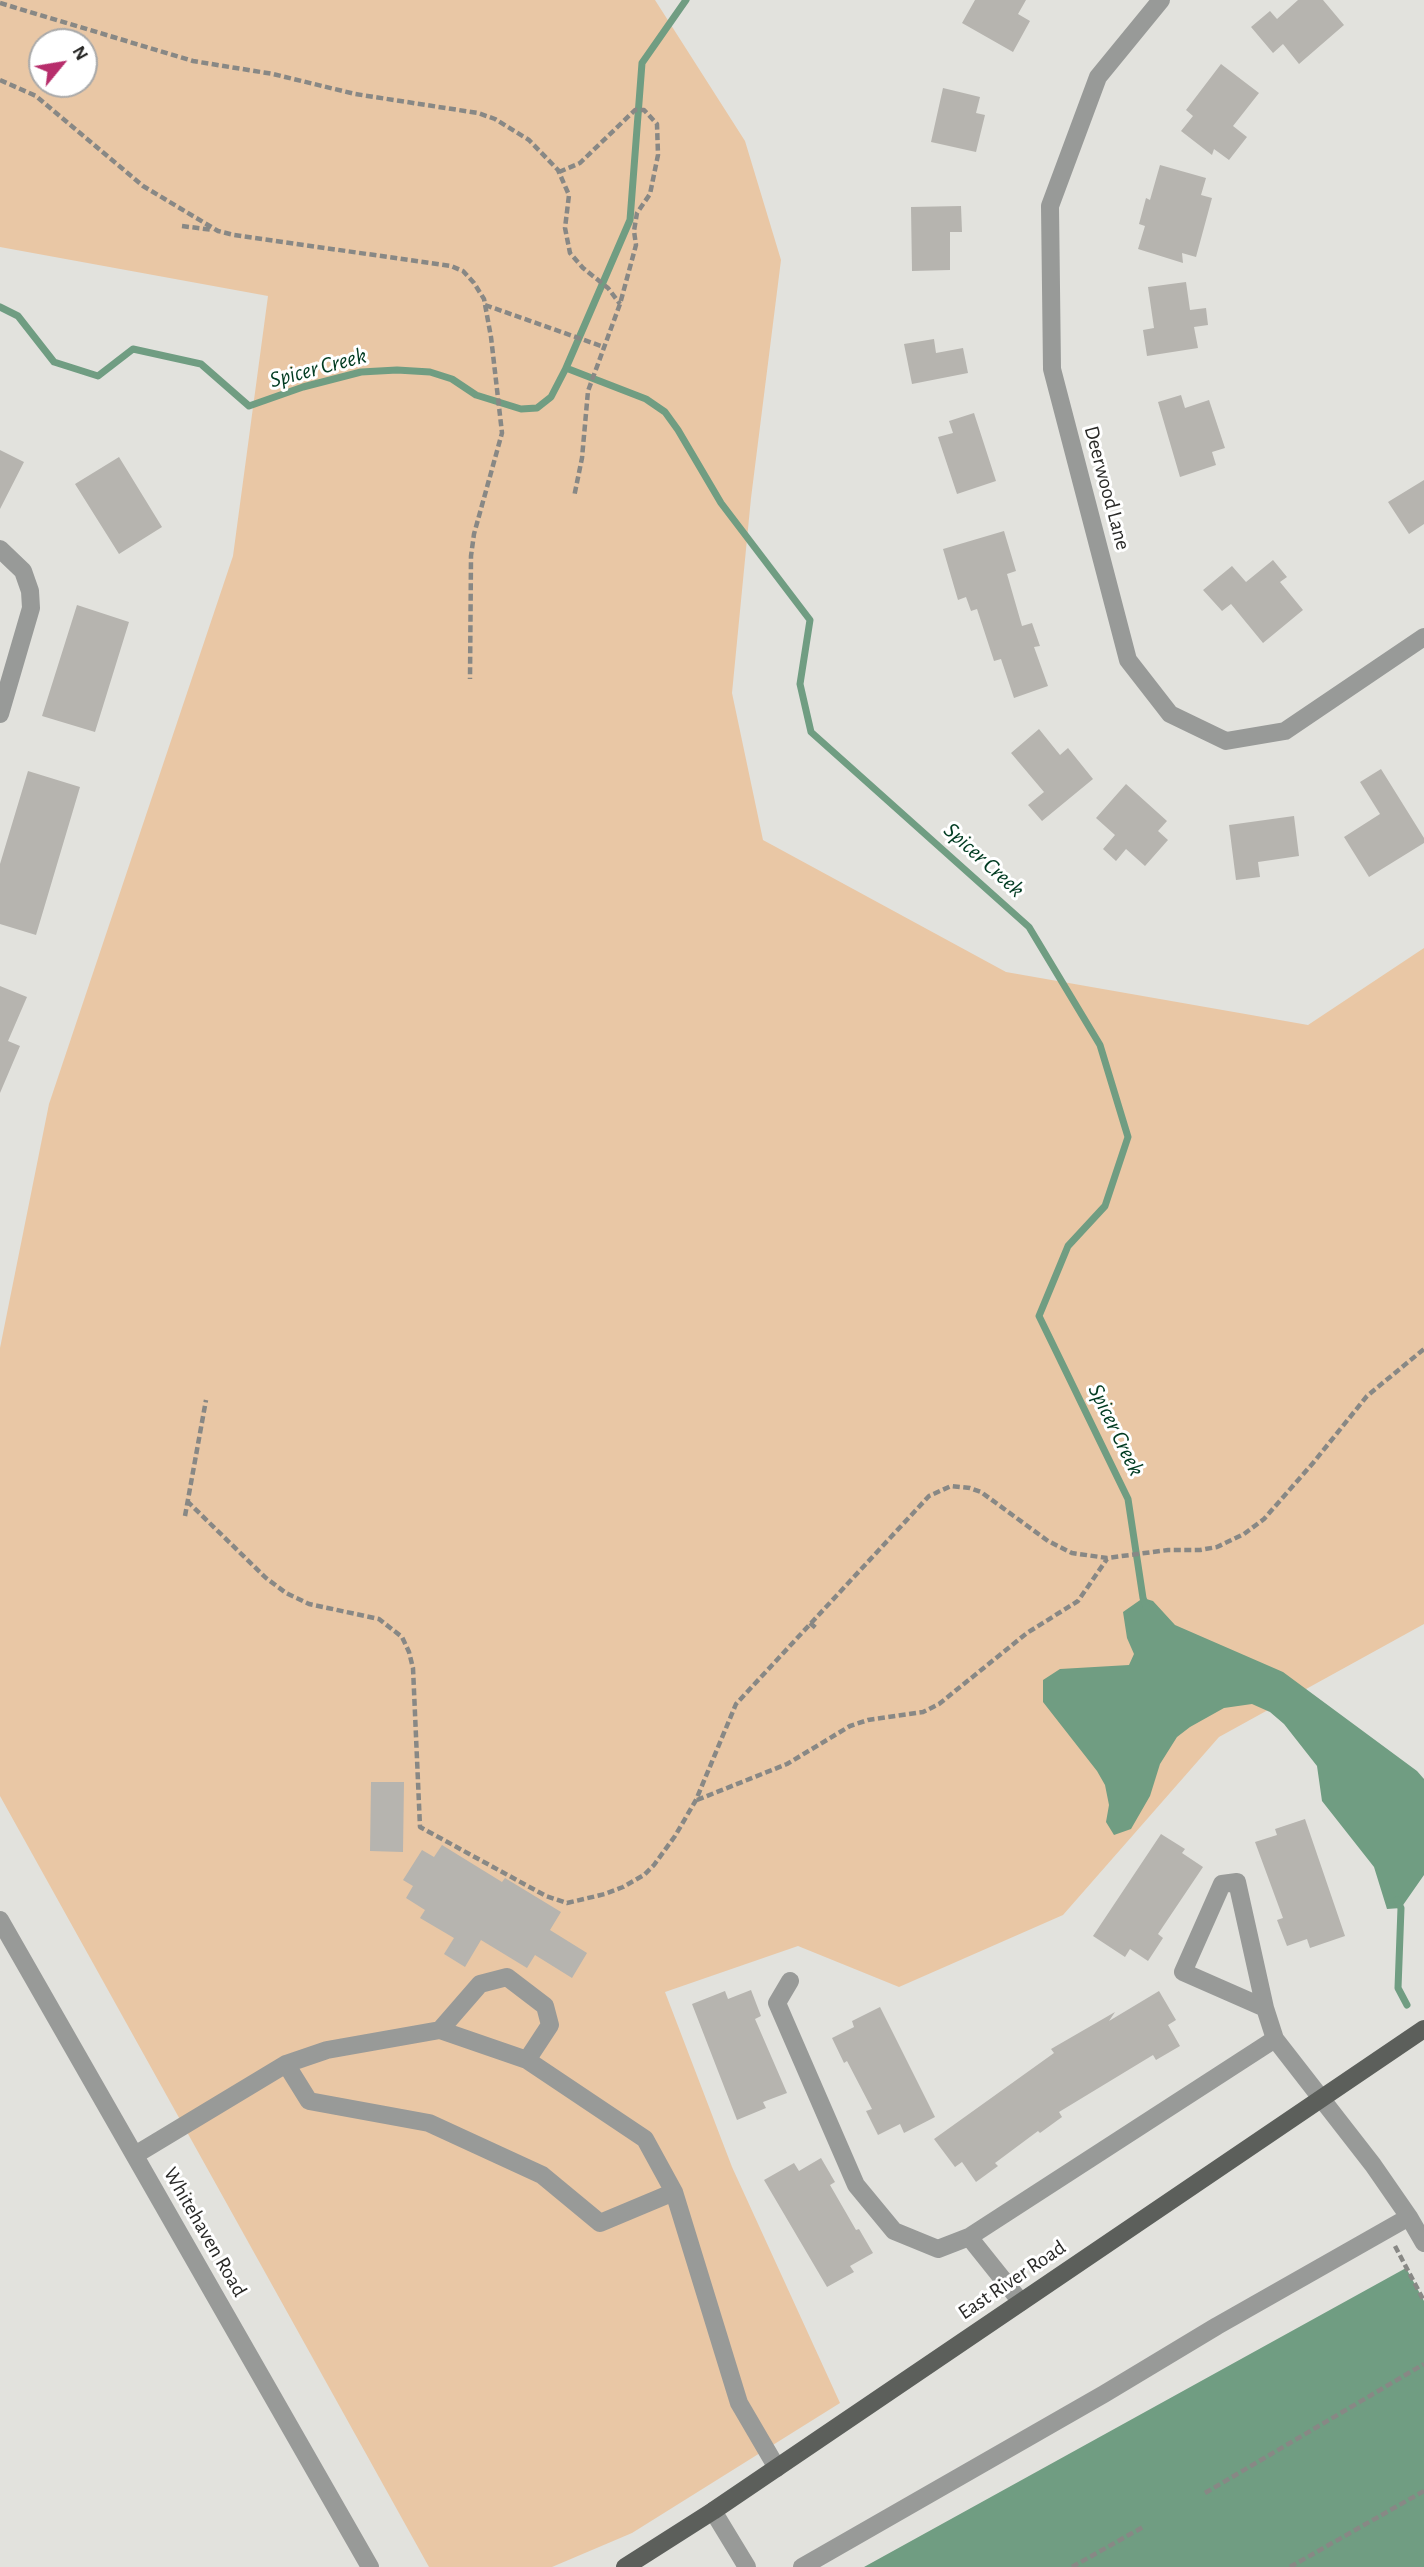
<!DOCTYPE html>
<style>
body{margin:0}
#map{position:relative;width:1424px;height:2567px;overflow:hidden;background:#e2e2dd;font-family:"Alegreya Sans",sans-serif}
canvas{display:block}
.north{position:absolute;left:28px;top:28px;width:70px;height:70px;box-sizing:border-box;background:#fff;border:2px solid #a9a9a9;border-radius:50%;rotate:60deg;font-size:19px;font-weight:700;line-height:28px;text-align:center;color:#292927}
.north::after{content:'';display:block;margin:auto;width:24px;height:32px;background:#b72d6b;clip-path:polygon(50% 0,100% 100%,50% 72%,0 100%)}
</style>
<div id="map">
<canvas width="1424" height="2567"></canvas>
<div class="north">N</div>
</div>
<script>
const ctx = document.querySelector('canvas').getContext('2d');
ctx.lineJoin = 'round';
function paint(path, color) { ctx.fillStyle = color; ctx.fill(path, 'evenodd'); }
const shape = rows => new Path2D(rows.map(r => 'M' + r).join(''));
function stroke(path, color, width, dash) { ctx.strokeStyle = color; ctx.lineWidth = width; ctx.lineCap = dash ? 'butt' : 'round'; ctx.setLineDash(dash || []); ctx.stroke(path); }
function label(font, color, halo, rows, align = 'center') {
  ctx.font = font + ' "Alegreya Sans",sans-serif'; ctx.lineWidth = 6; ctx.setLineDash([]); ctx.textBaseline = 'middle'; ctx.strokeStyle = halo; ctx.fillStyle = color; for (const [text, x, y, turn = 0] of rows) {
    ctx.save(); ctx.translate(x, y); ctx.rotate((+turn || 0) * Math.PI / 180); ctx.textAlign = isNaN(turn) ? turn : align; if (halo) ctx.strokeText(text, 0, 0); ctx.fillText(text, 0, 0); ctx.restore();
  }
}
const green = shape([
 [0,0,655,0,745,141,781,260,751,498,732,693,763,840,1006,972,1308,1025,1424,948,1424,1624,1219,1737,1063,1915,899,1987,798,1946,665,1992,732,2167,840,2403,632,2533,552,2567,429,2567,0,1796,0,1348,49,1104,233,556,268,296,0,247],
 [42,42,84,42,84,84,42,84]
]);
const water = shape([
 [1143,1598,1153,1601,1175,1625,1283,1672,1417,1771,1424,1779,1424,1875,1401,1908,1387,1909,1374,1867,1322,1801,1317,1766,1284,1724,1270,1712,1252,1704,1224,1708,1190,1727,1177,1737,1160,1764,1150,1796,1131,1829,1114,1835,1106,1822,1109,1805,1105,1785,1097,1771,1043,1702,1043,1680,1060,1669,1129,1665,1134,1654,1127,1638,1123,1612],
 [1406,2268,1424,2301,1424,2567,864,2567]
]);
const stream = shape([
 [0,307,18,316,54,362,98,376,133,349,201,364,249,406,303,387,361,372,397,370,430,372,452,379,476,395,521,409,537,408,551,397,566,368,646,399,665,412,678,430,721,503,810,620,800,684,811,732,1029,927,1100,1045,1128,1137,1105,1206,1068,1246,1039,1316,1128,1499,1143,1598,1146,1606],
 [566,368,630,220,642,63,686,0],
 [1397,1900,1401,1908,1398,1988,1407,2005]
]);
const building = shape([
 [975,0,1026,0,1018,14,1030,21,1013,52,962,23],
 [1298,0,1323,0,1344,25,1299,64,1283,44,1273,53,1251,27,1270,11,1277,19],
 [1221,64,1259,93,1233,126,1247,137,1229,160,1214,149,1212,155,1181,131,1193,116,1186,110],
 [943,88,980,97,976,113,985,115,976,152,931,142],
 [1160,165,1206,178,1201,195,1212,198,1196,257,1182,253,1183,263,1138,249,1145,226,1139,224,1146,198,1150,200],
 [961,206,962,232,950,232,950,270,912,271,911,207],
 [1186,282,1190,310,1206,308,1208,325,1194,327,1198,348,1147,356,1143,330,1154,328,1148,287],
 [934,339,936,353,963,348,968,373,912,384,904,344],
 [1181,395,1185,408,1209,400,1225,448,1212,452,1216,465,1180,477,1158,402],
 [974,413,996,481,957,494,938,437,953,433,949,421],
 [0,450,24,462,0,509],
 [119,457,162,527,119,554,75,484],
 [1424,480,1424,524,1409,534,1388,502],
 [1004,531,1016,571,1007,574,1022,626,1032,623,1040,646,1034,647,1048,686,1014,698,1001,659,994,661,977,609,971,611,966,597,958,600,943,549],
 [1273,560,1287,577,1280,582,1303,610,1263,643,1231,604,1222,611,1203,590,1232,566,1246,582],
 [77,605,129,622,95,732,42,716],
 [1039,729,1060,755,1068,748,1093,779,1042,821,1028,805,1044,792,1011,753],
 [1381,769,1424,838,1424,843,1369,877,1344,837,1380,814,1360,782],
 [28,771,80,787,36,935,0,924,0,864],
 [1126,784,1167,821,1158,831,1168,840,1145,866,1126,849,1116,861,1103,849,1115,835,1096,818],
 [1294,816,1299,856,1258,862,1260,877,1236,880,1229,825],
 [0,986,27,997,8,1041,20,1046,0,1093],
 [371,1782,404,1782,403,1852,370,1851],
 [1305,1819,1345,1936,1310,1948,1307,1939,1287,1946,1277,1920,1283,1918,1255,1842,1277,1835,1275,1829],
 [1161,1834,1185,1849,1182,1853,1203,1867,1158,1934,1163,1938,1148,1961,1130,1949,1125,1957,1093,1936],
 [442,1845,502,1882,505,1878,561,1912,550,1930,587,1953,572,1978,535,1955,527,1968,481,1940,465,1967,444,1954,454,1938,420,1918,425,1910,406,1898,413,1886,403,1880,422,1850,434,1857],
 [751,1990,761,2016,755,2019,787,2093,763,2102,766,2108,737,2120,692,2004,725,1991,728,1999],
 [1159,1991,1176,2020,1168,2025,1180,2046,1156,2060,1153,2055,1059,2112,1062,2117,1040,2133,1038,2131,995,2163,998,2166,976,2182,962,2162,955,2167,934,2139,1054,2053,1051,2049,1115,2012,1109,2021],
 [880,2007,935,2117,904,2133,900,2124,878,2135,866,2111,872,2109,847,2061,844,2063,832,2038,854,2027,852,2021],
 [821,2158,835,2182,830,2185,856,2230,859,2229,873,2253,850,2266,854,2272,827,2287,764,2180,794,2163,799,2171]
]);
const path = shape([
 [0,3,193,61,273,74,355,94,478,113,495,119,529,140,558,170,569,195,565,228,570,253,583,268,608,288,620,304],
 [0,80,36,96,143,186,218,231,234,235,451,266,463,271,474,283,484,299,491,337,502,433,474,534,471,556,470,679],
 [559,172,580,163,635,110,644,110,657,124,658,155,650,194,637,213,634,231,636,245,620,304,588,391,582,458,574,497],
 [182,226,213,230],
 [485,305,604,347],
 [187,1501,266,1578,286,1593,309,1604,379,1619,402,1637,409,1652,413,1668,420,1827,546,1896,567,1903,605,1894,623,1887,644,1875,654,1865,675,1836,696,1800,736,1704,929,1496,951,1486,970,1488,981,1492,1048,1541,1072,1553,1107,1558,1168,1550,1200,1550,1217,1547,1244,1534,1264,1519,1313,1463,1367,1396,1424,1349],
 [185,1516,206,1400],
 [810,1623,817,1629],
 [697,1800,787,1764,850,1726,868,1720,923,1712,939,1704,1027,1633,1078,1601,1107,1559],
 [1395,2246,1424,2301],
 [1205,2493,1424,2364],
 [1072,2567,1143,2527],
 [1290,2567,1424,2491]
]);
const minor = shape([
 [1161,0,1098,77,1050,206,1052,369,1128,660,1170,714,1226,741,1285,731,1424,637],
 [0,549,23,571,30,591,31,608,0,714],
 [0,1920,370,2567],
 [790,1981,777,2003,856,2185,894,2231,938,2249,969,2237,1275,2039],
 [440,2030,480,1984,507,1977,545,2006,550,2025,527,2060],
 [286,2064,309,2101,429,2123,542,2175,600,2223,674,2192],
 [135,2155,286,2064,327,2050,440,2030,527,2060,645,2139,674,2192,739,2403,777,2468],
 [1409,2217,1424,2243],
 [969,2237,1021,2302],
 [713,2511,747,2567],
 [802,2567,1104,2394,1217,2326,1409,2217,1373,2165,1275,2039,1265,2008,1237,1882,1222,1884,1183,1972,1265,2008]
]);
const major = shape([
 [625,2567,713,2511,1424,2029]
]);
const streetNames = [
 ["Deerwood Lane",1107,488,75],
 ["Whitehaven Road",205,2232,60],
 ["East River Road",1012,2280,-34]
];
const waterNames = [
 ["Spicer Creek",318,368,-15],
 ["Spicer Creek",984,860,42],
 ["Spicer Creek",1116,1430,64]
];
paint(green, '#e9c7a5');
paint(water, '#709d82');
stroke(stream, '#709d82', 7);
paint(building, '#b6b4af');
stroke(path, '#888885', 4.5, [7, 3.5]);
stroke(minor, '#989a98', 18);
stroke(major, '#5c5f5b', 18);
label('21px', '#292927', '#fff', streetNames);
label('italic 23px', '#003b21', '#fff', waterNames);
</script>
